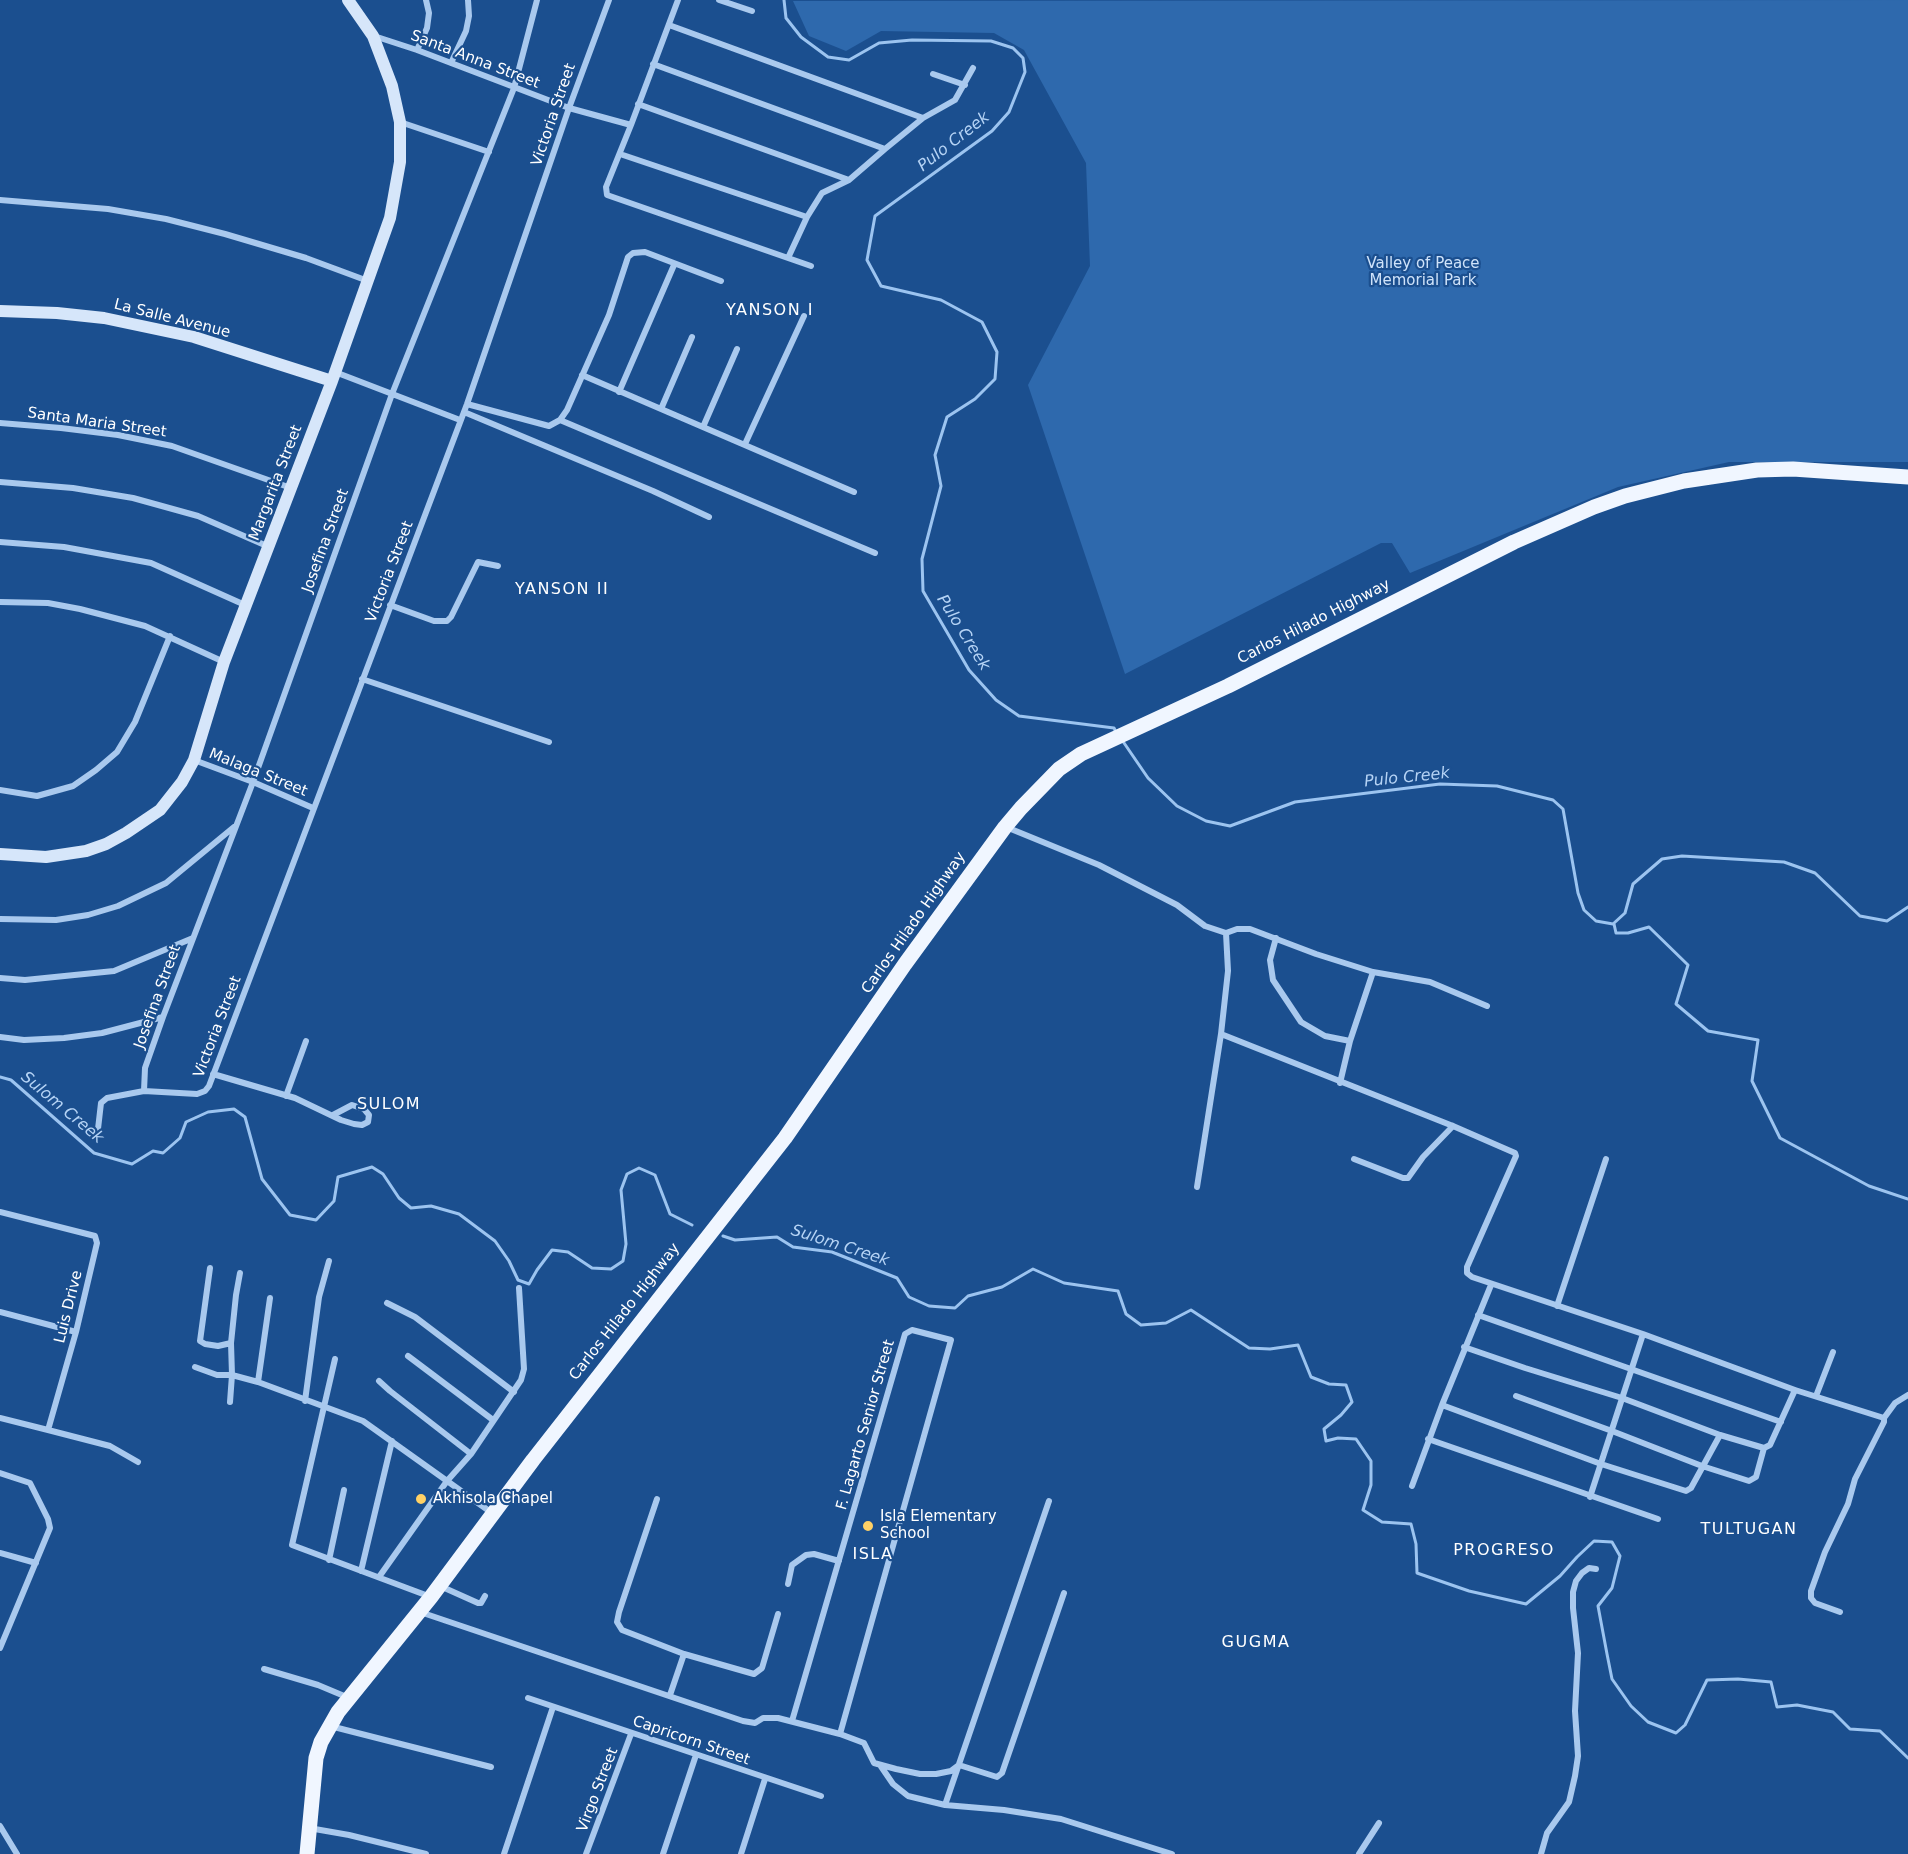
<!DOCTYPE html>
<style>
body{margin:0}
canvas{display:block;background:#1b4f8f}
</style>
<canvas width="1908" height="1854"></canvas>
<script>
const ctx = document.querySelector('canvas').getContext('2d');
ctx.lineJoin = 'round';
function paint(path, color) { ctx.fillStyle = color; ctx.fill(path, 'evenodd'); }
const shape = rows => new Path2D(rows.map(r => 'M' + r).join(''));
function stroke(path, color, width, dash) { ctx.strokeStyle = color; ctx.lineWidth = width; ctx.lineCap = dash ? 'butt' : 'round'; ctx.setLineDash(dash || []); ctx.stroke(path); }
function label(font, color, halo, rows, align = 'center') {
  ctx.font = font + ' "DejaVu Sans",sans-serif'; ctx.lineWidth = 4.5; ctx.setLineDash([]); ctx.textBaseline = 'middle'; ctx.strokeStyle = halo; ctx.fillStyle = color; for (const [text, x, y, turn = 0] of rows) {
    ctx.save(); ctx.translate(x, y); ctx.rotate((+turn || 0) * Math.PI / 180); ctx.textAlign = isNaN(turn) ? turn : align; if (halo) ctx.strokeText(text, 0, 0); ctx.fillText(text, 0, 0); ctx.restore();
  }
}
const green = shape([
 [1908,0,1908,462,1729,462,1618,487,1410,573,1392,543,1381,543,1125,674,1028,385,1090,266,1086,163,1024,50,994,33,881,31,846,51,809,36,793,1]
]);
const stream = shape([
 [784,0,786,18,801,37,828,57,849,60,879,43,912,40,991,41,1013,48,1023,58,1025,72,1009,112,992,131,875,216,867,260,881,286,941,300,982,322,997,352,995,379,975,399,947,417,935,455,941,486,922,559,923,591,969,670,996,700,1019,716,1114,728,1116,732],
 [1122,740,1148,778,1177,806,1206,821,1230,826,1295,802,1440,784,1497,786,1553,800,1563,809,1578,893,1584,910,1596,921,1613,924,1625,913,1633,884,1662,859,1682,856,1784,862,1815,873,1860,916,1887,921,1908,907],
 [1614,924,1616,933,1628,933,1649,927,1688,965,1676,1004,1708,1031,1758,1040,1752,1081,1780,1138,1869,1186,1908,1199],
 [0,1077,11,1080,94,1153,132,1164,153,1151,163,1153,180,1138,186,1122,208,1112,234,1109,245,1117,262,1179,290,1215,316,1220,334,1201,338,1177,372,1167,383,1174,399,1198,411,1208,431,1206,459,1214,495,1241,509,1261,518,1280,529,1284,537,1270,552,1250,568,1252,592,1268,611,1269,623,1261,626,1244,621,1190,627,1174,639,1168,655,1175,670,1214,692,1225],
 [723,1236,735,1240,777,1237,793,1247,832,1252,897,1278,909,1297,929,1306,955,1308,968,1296,1002,1287,1033,1269,1064,1283,1118,1291,1126,1314,1141,1325,1166,1323,1191,1310,1249,1348,1270,1349,1298,1345,1311,1377,1329,1384,1346,1385,1352,1402,1341,1415,1324,1429,1326,1441,1338,1438,1356,1439,1371,1461,1371,1485,1363,1510,1382,1522,1411,1524,1416,1544,1417,1573,1469,1591,1526,1604,1560,1576,1577,1557,1594,1541,1612,1542,1620,1556,1612,1588,1598,1606,1607,1654,1612,1679,1631,1706,1648,1722,1676,1733,1685,1725,1707,1680,1738,1679,1771,1682,1777,1707,1797,1705,1833,1712,1850,1729,1880,1731,1908,1758]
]);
const street = shape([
 [719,0,752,11],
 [669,25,923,118,955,100,973,68],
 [374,36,417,50,569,108,631,125,678,0],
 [417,50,427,28,429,13,426,0],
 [451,63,466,31,469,16,468,0],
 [653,64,885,149,923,118],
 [933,74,965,85],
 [638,104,849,180],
 [400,122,489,152],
 [631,125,606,187,607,195,788,258,807,217,822,193,849,180,885,149],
 [620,154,807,217],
 [0,200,108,209,166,219,225,234,306,258,368,281],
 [788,258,811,266],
 [335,372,460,420],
 [582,375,854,492],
 [619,392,674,265],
 [467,404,549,426,560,420,567,410,609,315,628,257,633,253,645,252,721,281],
 [661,409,692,337],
 [464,412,653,491,709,517],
 [560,420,875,553],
 [0,423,61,428,118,435,172,446,291,488],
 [703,427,737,349],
 [745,444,804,316],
 [0,482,73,488,133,498,198,516,267,546],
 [0,542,64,547,151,563,245,605],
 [0,602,48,603,80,609,145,626,224,662],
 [390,605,434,621,447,621,451,617,478,562,498,566],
 [362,679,549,742],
 [194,760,253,782,313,808],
 [0,790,37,796,73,786,96,770,117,752,135,722,170,636],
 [1006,827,1099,865,1177,905,1205,926,1226,933],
 [0,919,56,920,88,915,118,906,166,883,234,827],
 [1276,938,1270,960,1273,980,1301,1022,1325,1036,1350,1041],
 [0,978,25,980,114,971,193,938],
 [0,1037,24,1040,64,1038,102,1033,163,1017],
 [213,1074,295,1098,341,1120,354,1124,362,1125,368,1122,369,1115,364,1109,352,1105,333,1115],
 [1340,1083,1350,1041,1373,972],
 [144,1091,145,1068,163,1017,253,782,392,394,514,88,537,0],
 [286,1096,306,1041],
 [98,1129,101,1103,107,1098,144,1091,197,1094,205,1091,209,1086,467,404,569,108,609,0],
 [1354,1159,1403,1178,1408,1178,1423,1157,1453,1126],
 [1197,1187,1221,1034],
 [0,1212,95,1236,97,1243,76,1332,48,1430,0,1418],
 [210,1268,200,1341,205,1344,218,1346,231,1343],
 [387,1303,415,1317,514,1392],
 [1557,1306,1606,1159],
 [0,1312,76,1332],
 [1478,1315,1781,1422],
 [1464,1347,1525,1368,1622,1398,1720,1435,1764,1448,1770,1445,1795,1390,1643,1334,1472,1277,1467,1273,1467,1267,1516,1156,1515,1153,1453,1126,1221,1034,1228,971,1226,933,1237,929,1250,929,1316,954,1373,972,1430,982,1487,1006],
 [408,1356,493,1420],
 [335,1359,292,1545,431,1597],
 [195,1367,217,1375,232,1375,258,1382,363,1421,492,1513],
 [379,1381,390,1391,471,1454],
 [258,1382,270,1298],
 [1795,1390,1884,1418,1884,1422,1855,1479,1848,1504,1825,1552,1811,1591,1811,1598,1815,1603,1840,1612],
 [1516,1396,1612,1431,1702,1466,1749,1481,1756,1477,1764,1448],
 [1816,1396,1833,1352],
 [305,1401,319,1297,329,1261],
 [230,1402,232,1375,231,1343,236,1295,240,1273],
 [1442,1405,1601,1464,1686,1491,1691,1488,1720,1435],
 [1884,1418,1895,1403,1908,1395],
 [48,1430,110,1446,138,1462],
 [1428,1439,1658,1519],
 [0,1473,30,1483,48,1519,50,1528,0,1648],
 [1412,1486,1442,1405,1491,1285],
 [1590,1497,1643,1334],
 [657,1499,619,1612,617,1622,622,1630,684,1654,754,1674,762,1668,778,1614],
 [0,1553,36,1563],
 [329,1560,344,1490],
 [361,1571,392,1441],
 [379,1577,447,1481,471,1454,521,1380,524,1369,519,1288],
 [788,1584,792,1565,806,1555,814,1554,839,1561],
 [440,1586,478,1603,481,1603,485,1596],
 [420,1612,743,1721,755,1723,763,1718,778,1718,840,1734,864,1743,874,1763,896,1769,920,1774,936,1774,951,1771,959,1765,997,1777,1002,1773,1064,1593],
 [264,1669,318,1685,349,1698],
 [670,1695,684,1654],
 [528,1698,821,1796],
 [792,1721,905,1334,912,1330,951,1340,840,1734],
 [330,1726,491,1767],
 [880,1765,893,1784,908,1796,945,1805,1004,1810,1061,1819,1172,1854],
 [945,1805,1049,1501],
 [0,1826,17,1854],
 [309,1828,349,1835,426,1854],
 [504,1854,553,1707],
 [586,1854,631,1734],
 [663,1854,696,1755],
 [741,1854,765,1779],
 [1359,1854,1379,1823],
 [1541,1854,1547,1833,1569,1802,1575,1776,1578,1756,1575,1711,1578,1653,1573,1608,1573,1592,1576,1581,1582,1573,1589,1568,1596,1569]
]);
const secondary = shape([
 [0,311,57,313,104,318,194,337,332,381],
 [0,854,46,857,86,851,106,844,126,833,160,810,182,782,194,760,224,662,332,381,390,218,400,162,400,122,392,86,373,36,348,0]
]);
const primary = shape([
 [307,1854,316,1758,321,1742,338,1712,431,1597,533,1460,785,1138,905,964,1005,827,1021,808,1059,769,1081,754,1228,686,1514,542,1594,507,1625,496,1684,481,1757,470,1793,469,1908,477]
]);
const markers = [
 [421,1499,6,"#ffd166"],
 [868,1526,6,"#ffd166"]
];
const streetNames = [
 ["Santa Anna Street",475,60,21],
 ["Victoria Street",554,115,-71],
 ["La Salle Avenue",172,319,14],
 ["Santa Maria Street",97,423,8],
 ["Margarita Street",276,483,-69],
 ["Josefina Street",326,541,-70],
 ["Victoria Street",390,572,-69],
 ["Carlos Hilado Highway",1314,622,-27],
 ["Malaga Street",258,773,22],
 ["Carlos Hilado Highway",914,923,-55],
 ["Josefina Street",158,997,-70],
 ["Victoria Street",218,1027,-69],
 ["Luis Drive",69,1307,-76],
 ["Carlos Hilado Highway",625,1312,-52],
 ["F. Lagarto Senior Street",866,1425,-74],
 ["Capricorn Street",691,1741,19],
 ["Virgo Street",598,1790,-69]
];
const parkNames = [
 ["Valley of Peace",1423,264],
 ["Memorial Park",1423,281]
];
const poiNames = [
 ["Akhisola Chapel",433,1499],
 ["Isla Elementary",880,1517],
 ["School",880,1534]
];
const waterNames = [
 ["Pulo Creek",954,142,-38],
 ["Pulo Creek",963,633,58],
 ["Pulo Creek",1407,778,-6],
 ["Sulom Creek",62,1108,40],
 ["Sulom Creek",840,1246,18]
];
const neighbourhoodNames = [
 ["YANSON I",770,311],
 ["YANSON II",562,590],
 ["SULOM",389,1105],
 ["TULTUGAN",1749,1530],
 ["PROGRESO",1504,1551],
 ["ISLA",873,1555],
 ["GUGMA",1256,1643]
];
paint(green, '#2e69ad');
stroke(stream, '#9cc4f0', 3);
stroke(street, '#a9c9ee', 6);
stroke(secondary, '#d6e6fa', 12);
stroke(primary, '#f0f6ff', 15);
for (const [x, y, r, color] of markers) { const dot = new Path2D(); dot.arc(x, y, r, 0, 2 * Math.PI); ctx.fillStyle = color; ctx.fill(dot); stroke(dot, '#1b4f8f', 2); }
label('15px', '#fff', '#1b4f8f', streetNames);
label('15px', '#cfe3fa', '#1b4f8f', parkNames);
label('15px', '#fff', '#1b4f8f', poiNames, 'left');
label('italic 16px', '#b5d3f5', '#1b4f8f', waterNames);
ctx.letterSpacing = '1.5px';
label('16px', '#fff', '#1b4f8f', neighbourhoodNames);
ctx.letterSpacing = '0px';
</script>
